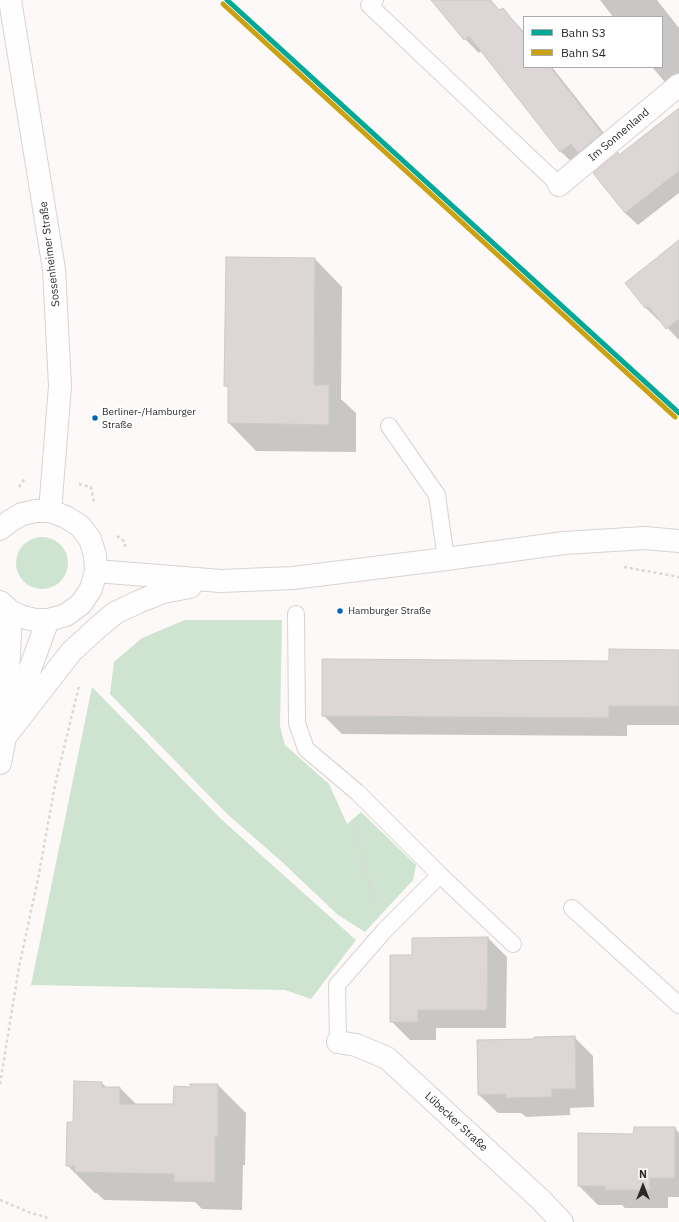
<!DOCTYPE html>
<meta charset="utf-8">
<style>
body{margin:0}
#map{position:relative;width:679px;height:1222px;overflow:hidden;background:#fcf9f8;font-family:"IBM Plex Sans",sans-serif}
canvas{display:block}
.legend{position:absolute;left:523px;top:16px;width:140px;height:52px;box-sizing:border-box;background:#fff;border:1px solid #aba9a9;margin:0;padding:5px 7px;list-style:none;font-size:12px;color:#2e2927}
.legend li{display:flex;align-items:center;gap:8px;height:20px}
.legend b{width:20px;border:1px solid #aba9a9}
.north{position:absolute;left:623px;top:1166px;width:40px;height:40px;-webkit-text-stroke:3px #fff;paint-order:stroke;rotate:0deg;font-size:11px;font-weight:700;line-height:16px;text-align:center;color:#2e2927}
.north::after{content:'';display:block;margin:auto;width:14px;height:18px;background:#2e2927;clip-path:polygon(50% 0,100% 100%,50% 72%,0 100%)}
</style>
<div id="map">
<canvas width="679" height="1222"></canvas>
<ul class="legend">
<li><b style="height:5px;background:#00a896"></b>Bahn S3</li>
<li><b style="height:5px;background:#caa210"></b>Bahn S4</li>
</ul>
<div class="north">N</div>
</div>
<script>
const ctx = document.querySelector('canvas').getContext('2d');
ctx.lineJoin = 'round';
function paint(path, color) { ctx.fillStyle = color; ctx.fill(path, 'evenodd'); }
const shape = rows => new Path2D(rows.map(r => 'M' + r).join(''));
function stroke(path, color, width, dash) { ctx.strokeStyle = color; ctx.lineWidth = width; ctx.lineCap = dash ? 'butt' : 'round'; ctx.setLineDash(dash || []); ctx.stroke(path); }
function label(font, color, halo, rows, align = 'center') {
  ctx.font = font + ' "IBM Plex Sans",sans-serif'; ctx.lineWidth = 4; ctx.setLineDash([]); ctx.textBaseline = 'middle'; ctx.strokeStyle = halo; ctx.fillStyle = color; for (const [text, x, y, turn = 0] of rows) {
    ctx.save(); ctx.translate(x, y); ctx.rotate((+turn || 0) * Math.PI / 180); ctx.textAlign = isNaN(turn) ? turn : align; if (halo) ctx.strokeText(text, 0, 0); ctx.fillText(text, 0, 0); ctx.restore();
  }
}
const green = shape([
 '16 563a26 26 0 1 1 52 0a26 26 0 1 1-52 0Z',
 [185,620,282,620,280,726,285,745,329,784,347,824,361,812,416,865,413,880,365,932,338,915,281,861,227,814,110,694,114,662,142,638],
 [92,687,221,819,356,940,311,999,285,990,31,985]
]);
const shadow = shape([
 [432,0,491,0,500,11,503,9,524,32,524,67,552,67,615,147,575,165,561,152,481,51,479,53,465,39],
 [600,0,657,0,679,28,679,91,676,93,664,81,652,67,662,67,662,17,613,17],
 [679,110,679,193,638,225,625,213,594,173,620,156],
 [679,251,679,340,659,319,658,320,646,308,626,284],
 [315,259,342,287,341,399,356,413,356,452,256,451,229,423,229,389,225,385],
 [679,651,679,725,627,725,627,736,342,734,323,715,610,662],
 [488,938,507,957,506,1028,436,1028,436,1040,410,1040,391,1021,413,956],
 [574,1037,593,1056,594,1107,570,1108,570,1115,526,1117,521,1113,498,1113,479,1095,535,1040],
 [75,1082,102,1083,107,1088,120,1088,137,1105,174,1105,191,1088,218,1085,246,1113,245,1165,243,1165,242,1210,202,1209,195,1202,104,1200,97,1193,95,1193,67,1165,74,1123],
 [675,1128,679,1133,679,1197,668,1197,668,1208,625,1208,622,1205,598,1205,579,1186,634,1135]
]);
const building = shape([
 [431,0,490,0,499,10,503,8,524,34,524,67,550,67,602,133,578,153,571,144,560,152,469,36,464,40,431,0],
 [679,108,679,171,625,213,593,173,618,152,619,155,679,108],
 [679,240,679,319,666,329,648,306,645,308,625,283,679,240],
 [226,257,315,258,314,385,329,385,329,425,228,423,228,386,224,386,226,257],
 [609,649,679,650,679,706,609,706,609,718,322,716,322,659,609,661,609,649],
 [488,937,487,1010,418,1010,418,1022,390,1022,390,955,412,955,412,938,488,937],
 [575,1036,576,1089,552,1089,552,1097,506,1098,506,1094,478,1095,477,1040,534,1039,534,1037,575,1036],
 [74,1081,102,1082,102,1087,120,1087,120,1104,173,1104,174,1086,190,1087,190,1084,218,1084,218,1137,215,1137,215,1182,174,1182,174,1174,75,1172,75,1166,66,1166,67,1122,73,1122,74,1081],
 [634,1127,675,1127,675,1178,650,1178,650,1190,605,1190,605,1186,578,1186,578,1133,633,1134,634,1127]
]);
const path = shape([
 [79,484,91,487,94,503],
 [19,487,25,478],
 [117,536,125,542,125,547],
 [624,567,679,577],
 [353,822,353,826,376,906],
 [0,1084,19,967,38,879,55,785,79,686],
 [0,1200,31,1213,46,1217,46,1222]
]);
const service = shape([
 [375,0,369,5,559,185],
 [389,426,437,495,446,559],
 [296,614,297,723,306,749,357,792,440,875,384,931,337,985,338,1042],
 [440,875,513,944],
 [572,908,679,1005]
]);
const minor = shape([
 [559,185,679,85],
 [338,1042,356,1045,387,1058,540,1199,562,1222]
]);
const tertiary = shape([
 [10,0,54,269,60,386,50,511],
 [0,529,10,521,22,514,36,511,50,511,66,517,80,526,90,539,95,555,96,571,91,589,81,604,66,615,48,620,35,620,23,617,11,612,0,602],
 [96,571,221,581,293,578,446,559,564,543,645,538,679,541],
 [6,716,11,612],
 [5,737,71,652,96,629,115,613,138,602,163,592,190,587],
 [0,763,5,737,48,620]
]);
const rail1 = shape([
 [227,0,679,413]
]);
const rail2 = shape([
 [223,4,675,417]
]);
const markers = [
 [95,418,3.5,"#0065bd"],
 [340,611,3.5,"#0065bd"]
];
const busNames = [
 ["Berliner-/Hamburger",102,412],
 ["Straße",102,425],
 ["Hamburger Straße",348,611]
];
const streetNames = [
 ["Im Sonnenland",619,135,-40],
 ["Sossenheimer Straße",50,254,-97],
 ["Lübecker Straße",456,1122,43]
];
paint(green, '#cee4d0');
paint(shadow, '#0003');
paint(building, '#dcd7d6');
stroke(building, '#cdc9c8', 1);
stroke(service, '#d7d3d1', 18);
stroke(minor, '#d7d3d1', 24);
stroke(tertiary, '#d7d3d1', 24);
stroke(path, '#d9d8d8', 2.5, [3, 3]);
stroke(service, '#fffefe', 16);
stroke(minor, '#fffefe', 22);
stroke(tertiary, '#fffefe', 22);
stroke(rail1, '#00a896', 5);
stroke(rail2, '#caa210', 5);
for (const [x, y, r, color] of markers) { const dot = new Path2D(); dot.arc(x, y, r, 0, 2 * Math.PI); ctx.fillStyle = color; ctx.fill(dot); stroke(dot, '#fff', 1.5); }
label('10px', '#2e2927', '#fff', busNames, 'left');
label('11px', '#2e2927', '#fff', streetNames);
</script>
